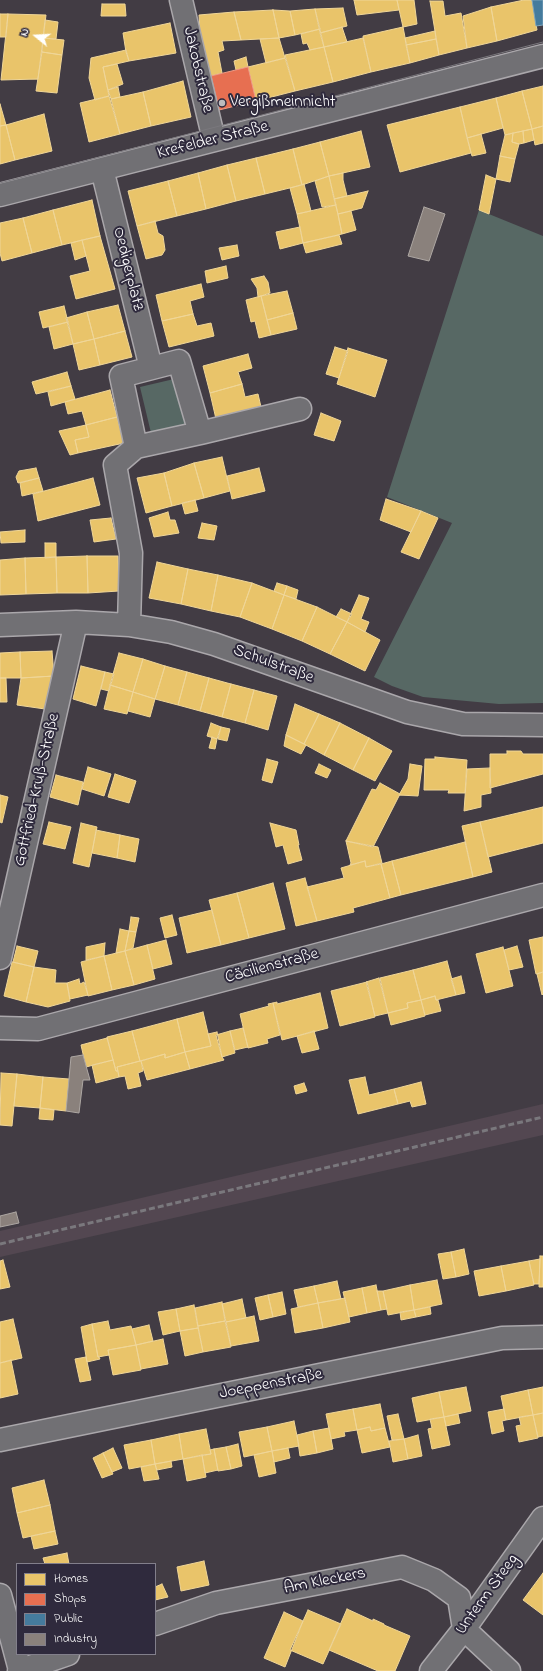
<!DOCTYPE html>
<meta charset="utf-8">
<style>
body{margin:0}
#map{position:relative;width:543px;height:1671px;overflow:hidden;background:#423c44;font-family:"Indie Flower",sans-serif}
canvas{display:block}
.legend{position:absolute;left:16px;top:1563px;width:140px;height:92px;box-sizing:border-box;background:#2f2a3d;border:1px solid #827f8b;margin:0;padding:5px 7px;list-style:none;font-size:12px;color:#fff}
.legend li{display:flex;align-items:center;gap:8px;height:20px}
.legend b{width:20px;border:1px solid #827f8b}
.north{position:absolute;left:16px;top:16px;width:40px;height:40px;-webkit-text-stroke:3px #2f2a3d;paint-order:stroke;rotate:288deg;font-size:11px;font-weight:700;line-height:16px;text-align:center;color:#fff}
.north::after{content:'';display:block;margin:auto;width:14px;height:18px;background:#fff;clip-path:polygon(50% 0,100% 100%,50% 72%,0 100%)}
</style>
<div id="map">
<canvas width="543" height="1671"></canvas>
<ul class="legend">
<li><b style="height:11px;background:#e9c46a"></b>Homes</li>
<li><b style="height:11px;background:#e76f51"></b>Shops</li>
<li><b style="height:11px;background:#457b9d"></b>Public</li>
<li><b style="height:11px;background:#8a817c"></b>Industry</li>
</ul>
<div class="north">N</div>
</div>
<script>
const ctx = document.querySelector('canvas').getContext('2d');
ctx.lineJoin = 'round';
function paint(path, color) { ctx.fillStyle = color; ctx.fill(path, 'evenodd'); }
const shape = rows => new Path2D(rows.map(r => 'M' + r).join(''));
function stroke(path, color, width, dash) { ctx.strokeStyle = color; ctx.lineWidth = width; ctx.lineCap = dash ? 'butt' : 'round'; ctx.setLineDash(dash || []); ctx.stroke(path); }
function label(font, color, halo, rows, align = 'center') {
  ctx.font = font + ' "Indie Flower",sans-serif'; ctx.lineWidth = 4; ctx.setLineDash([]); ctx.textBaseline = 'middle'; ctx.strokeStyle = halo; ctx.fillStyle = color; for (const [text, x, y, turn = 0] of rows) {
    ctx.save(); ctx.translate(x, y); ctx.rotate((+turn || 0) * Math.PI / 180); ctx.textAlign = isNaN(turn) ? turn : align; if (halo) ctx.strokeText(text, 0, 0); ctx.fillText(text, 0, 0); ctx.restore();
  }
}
const built = shape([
 [543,1104,543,1135,0,1257,0,1231]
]);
const green = shape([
 [479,210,543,236,543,703,499,704,423,697,392,686,374,677,452,523,387,497],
 [174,379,186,427,152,437,140,387]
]);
const homes = shape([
 [354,0,397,0,399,10,357,15,354,0],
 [397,0,414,0,417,24,403,27,397,0],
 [524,0,532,0,537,30,497,41,491,7,524,0],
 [430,1,443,1,445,16,461,13,467,48,439,55,430,1],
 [102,4,125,4,126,16,101,16,102,4],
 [491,7,497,41,467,48,463,16,491,7],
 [343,8,347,26,320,33,315,9,343,8],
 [315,9,320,29,295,35,290,11,315,9],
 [273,10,290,11,295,35,279,38,273,10],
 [273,10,279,38,241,40,234,12,273,10],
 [234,12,241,40,222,41,224,50,218,52,222,73,211,76,200,34,199,15,234,12],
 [0,14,8,14,6,37,0,37,0,14],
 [8,14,46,15,38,79,1,80,8,14],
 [45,20,58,22,56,39,43,38,45,20],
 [170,23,176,53,129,61,126,52,123,33,170,23],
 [342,27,347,42,324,47,320,33,342,27],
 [403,27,410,63,371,72,363,36,403,27],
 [320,29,324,47,310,50,307,43,303,44,301,34,320,29],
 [435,31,436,39,406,45,405,38,435,31],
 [43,38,64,40,62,55,42,52,43,38],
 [279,38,285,58,266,63,260,39,279,38],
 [363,38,371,72,333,82,324,47,363,38],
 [436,39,439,55,410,63,406,45,436,39],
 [324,47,333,82,295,91,285,55,324,47],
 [126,50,129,61,103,67,109,96,95,100,89,78,91,58,126,50],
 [42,52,62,55,57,93,36,91,42,52],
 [246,57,248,67,236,70,234,61,246,57],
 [285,58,295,91,256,101,248,67,285,58],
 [117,64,123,84,108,90,103,67,117,64],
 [183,81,191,117,151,126,143,92,183,81],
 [543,86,543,126,532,129,522,91,543,86],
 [118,87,120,97,111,99,108,90,118,87],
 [522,91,532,129,505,135,496,98,522,91],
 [143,92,151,126,120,134,111,99,143,92],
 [109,96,120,134,89,142,80,103,109,96],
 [496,98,503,128,467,138,460,107,496,98],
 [0,104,6,125,0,126,0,104],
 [460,107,471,153,400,172,387,125,460,107],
 [44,114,52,151,15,160,6,125,44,114],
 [6,125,15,160,0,164,0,126,6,125],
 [543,126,543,143,535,145,532,129,543,126],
 [532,129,534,140,524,143,523,131,532,129],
 [361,131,370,167,329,176,320,142,361,131],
 [523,131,524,143,519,144,512,142,513,133,523,131],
 [513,133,512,142,519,144,515,159,500,156,505,135,513,133],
 [481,134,486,153,472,156,467,138,481,134],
 [320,142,329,176,302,185,293,149,320,142],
 [293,149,302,185,265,194,256,158,293,149],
 [500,156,515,159,510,182,496,179,500,156],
 [256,158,265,194,236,201,227,165,256,158],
 [227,165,236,201,206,209,198,173,227,165],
 [198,173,206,209,177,216,168,181,198,173],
 [343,173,343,180,347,196,334,199,329,176,343,173],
 [486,175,496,179,489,214,479,210,486,175],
 [329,176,336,205,322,207,315,181,329,176],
 [168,181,177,216,137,226,128,191,168,181],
 [304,184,311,211,297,214,290,188,304,184],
 [368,191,362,208,338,214,334,199,368,191],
 [92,200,100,236,62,245,53,210,92,200],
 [336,205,342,234,303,243,297,214,336,205],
 [53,210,62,245,32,253,23,218,53,210],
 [351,211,356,230,342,234,338,214,351,211],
 [23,218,32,253,2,261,0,253,0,223,23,218],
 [155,221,158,233,163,236,165,250,162,255,146,259,137,226,155,221],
 [300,227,303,243,280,249,276,232,300,227],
 [339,235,342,244,306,253,303,243,339,235],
 [100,236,115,289,76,299,70,276,90,271,82,240,100,236],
 [82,240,86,256,75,260,71,243,82,240],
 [237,245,239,256,222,260,219,248,237,245],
 [226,266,228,278,207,283,205,271,226,266],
 [264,276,268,282,270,293,258,297,257,288,251,279,264,276],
 [201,284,204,297,190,301,193,314,162,321,156,295,201,284],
 [287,291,293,313,267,320,261,296,287,291],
 [261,296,271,335,259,338,255,321,251,322,246,300,261,296],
 [118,305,125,331,94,339,87,312,118,305],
 [64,306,68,322,43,328,39,312,64,306],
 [87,312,94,339,73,344,66,318,87,312],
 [293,313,297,329,271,335,267,320,293,313],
 [193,314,197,326,211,323,214,336,169,347,162,321,193,314],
 [68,322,73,344,54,349,49,327,68,322],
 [125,331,132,357,100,365,94,339,125,331],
 [94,339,100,365,79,370,73,344,94,339],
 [335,347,348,351,339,378,326,374,335,347],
 [348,348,387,360,375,397,337,384,348,348],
 [248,354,252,368,238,372,242,384,210,393,203,366,248,354],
 [67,372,71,386,36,394,32,382,67,372],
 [242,384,245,397,258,394,261,407,216,419,210,393,242,384],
 [71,386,75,399,51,406,48,392,71,386],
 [110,390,117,417,86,425,82,411,68,414,65,402,110,390],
 [321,413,341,421,334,441,314,435,321,413],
 [117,417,124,443,78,453,75,440,89,437,86,425,117,417],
 [86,425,89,437,75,440,78,453,70,455,59,431,86,425],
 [222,457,230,491,204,498,194,463,222,457],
 [194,463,204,498,172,506,164,473,194,463],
 [36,468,39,478,18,483,16,477,19,471,36,468],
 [259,468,265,491,232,499,227,476,259,468],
 [164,473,172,506,146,513,137,478,164,473],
 [39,478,43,491,22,496,20,483,39,478],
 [93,478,100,505,38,521,33,494,93,478],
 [386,499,421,511,411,532,380,520,386,499],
 [195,500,198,511,185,514,182,503,195,500],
 [421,511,438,518,419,559,401,552,421,511],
 [168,512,170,520,175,520,179,533,154,537,149,518,168,512],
 [111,518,116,539,94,542,90,520,111,518],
 [202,523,217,526,214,540,198,538,202,523],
 [25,530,25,542,1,543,0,532,25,530],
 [45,543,56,543,56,557,45,558,45,543],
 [87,556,118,556,119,591,88,593,87,556],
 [87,556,88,593,57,593,56,557,87,556],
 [56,557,57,593,26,594,25,558,56,557],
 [25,558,26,594,0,595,0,560,25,558],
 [157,562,188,569,181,604,149,598,157,562],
 [188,569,218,575,211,611,181,604,188,569],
 [218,575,252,583,240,617,211,611,218,575],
 [252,583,284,595,272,629,240,617,252,583],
 [277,583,287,586,284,595,274,591,277,583],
 [287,586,298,590,296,599,284,595,287,586],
 [284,595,317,607,302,641,272,629,284,595],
 [359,595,369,598,361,619,369,622,365,632,347,622,359,595],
 [317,607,347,622,330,654,302,641,317,607],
 [341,609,352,614,347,622,336,617,341,609],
 [347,622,380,640,365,671,330,654,347,622],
 [52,651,54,676,21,678,20,652,52,651],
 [20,652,21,678,0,678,0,653,20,652],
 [119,653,143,659,133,692,110,685,119,653],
 [143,659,165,666,155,699,133,692,143,659],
 [81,666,105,672,96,706,73,699,81,666],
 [165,666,187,672,178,705,155,699,165,666],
 [105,672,114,674,109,691,101,689,105,672],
 [187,672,209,678,200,711,178,705,187,672],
 [54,676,45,709,17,705,21,678,54,676],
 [0,678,6,678,7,702,0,702,0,678],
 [209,678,231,684,222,717,200,711,209,678],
 [231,684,254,690,245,723,222,717,231,684],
 [110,685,133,692,127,714,104,709,110,685],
 [254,690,277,696,268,730,245,723,254,690],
 [133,692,155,699,150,717,128,711,133,692],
 [295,704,319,714,304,744,286,735,295,704],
 [319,714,340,723,324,755,304,744,319,714],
 [211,723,221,727,217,739,207,736,211,723],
 [340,723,369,738,353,770,324,755,340,723],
 [221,727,230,729,227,741,218,739,221,727],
 [286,735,306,745,301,754,284,746,286,735],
 [212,737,217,739,215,749,209,748,212,737],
 [369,738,392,751,375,781,353,770,369,738],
 [507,751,521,751,523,754,543,754,543,774,490,788,490,754,507,754,507,751],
 [435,757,467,760,465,793,448,793,449,790,424,790,425,759,435,759,435,757],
 [267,759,278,762,272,783,262,780,267,759],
 [319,764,331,770,327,778,315,773,319,764],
 [410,764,422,766,418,796,399,795,408,779,410,764],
 [88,767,111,774,104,796,82,789,88,767],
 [490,768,491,793,481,795,481,807,464,811,467,769,490,768],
 [115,774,136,781,129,803,108,797,115,774],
 [56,775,83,782,78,805,50,797,56,775],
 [380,783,400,794,373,847,346,841,372,789,376,790,380,783],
 [0,795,8,797,2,823,0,822,0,795],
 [543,807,543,843,488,857,480,822,543,807],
 [49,822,71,827,65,849,43,844,49,822],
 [480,822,492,872,473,877,462,826,480,822],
 [81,823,97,827,89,867,73,863,81,823],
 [270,823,296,830,299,845,298,845,302,860,288,864,283,845,276,847,270,823],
 [96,830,120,835,117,858,92,853,96,830],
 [120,835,139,839,135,862,117,858,120,835],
 [346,841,378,847,382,863,366,867,365,861,350,865,351,863,346,841],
 [465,842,473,877,401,895,392,861,465,842],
 [365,861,366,867,381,864,390,898,353,908,354,912,317,921,307,887,344,878,341,868,365,861],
 [392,861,401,895,390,898,381,864,392,861],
 [305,878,317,921,296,926,286,883,305,878],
 [273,883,285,929,249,938,237,893,273,883],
 [237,893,249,938,221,945,209,900,237,893],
 [212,910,221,945,187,953,179,918,212,910],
 [172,915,177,935,165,938,160,918,172,915],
 [131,917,139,918,136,932,129,931,131,917],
 [120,929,129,931,125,951,116,953,120,929],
 [129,931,136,932,133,948,125,951,129,931],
 [543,937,543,972,536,974,529,940,543,937],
 [166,940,172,964,153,969,147,945,166,940],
 [105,943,104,956,86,960,86,947,105,943],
 [147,945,155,979,134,985,125,951,147,945],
 [17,946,38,951,34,967,13,962,17,946],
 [517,946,523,967,509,970,504,950,517,946],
 [503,947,513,986,486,993,476,954,503,947],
 [125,951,134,985,112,990,104,956,125,951],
 [104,956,112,990,88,996,81,962,104,956],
 [447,961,456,995,436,1000,435,996,421,1000,413,970,447,961],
 [12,962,34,967,26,1002,4,996,12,962],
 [34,967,56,970,55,983,67,983,70,1001,48,1007,26,1002,34,967],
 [413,970,421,1000,407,1003,408,1008,388,1013,380,978,413,970],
 [543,972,543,994,542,995,537,974,543,972],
 [461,976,465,993,456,995,451,979,461,976],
 [379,978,388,1013,375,1016,366,982,379,978],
 [79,979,80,984,84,982,88,995,70,999,67,983,79,979],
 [367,982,375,1017,340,1026,331,991,367,982],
 [320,993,328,1028,282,1040,273,1003,277,1002,277,1004,320,993],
 [435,996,436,1000,438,1000,441,1011,425,1015,421,1000,435,996],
 [421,1000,425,1016,391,1025,388,1013,408,1008,407,1003,421,1000],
 [273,1003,280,1035,267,1039,268,1043,248,1048,240,1014,269,1006,268,1004,273,1003],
 [203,1012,211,1046,185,1052,177,1019,203,1012],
 [177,1019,185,1052,165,1058,165,1054,140,1061,132,1031,177,1019],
 [243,1028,248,1047,235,1050,230,1031,243,1028],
 [132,1031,140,1061,117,1067,118,1071,116,1071,107,1037,132,1031],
 [230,1031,235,1053,222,1057,216,1035,230,1031],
 [314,1031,319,1049,302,1053,297,1036,314,1031],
 [217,1032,222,1057,224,1060,190,1069,185,1052,211,1046,208,1034,217,1032],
 [107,1038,113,1060,86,1067,81,1045,107,1038],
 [185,1052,190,1069,147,1080,141,1061,165,1054,165,1058,185,1052],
 [113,1060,116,1071,118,1071,119,1077,96,1083,92,1065,113,1060],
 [140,1061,141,1061,143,1071,138,1073,141,1086,128,1089,125,1076,119,1077,117,1067,140,1061],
 [1,1073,17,1074,12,1126,0,1125,1,1073],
 [17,1074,43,1077,40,1108,14,1106,17,1074],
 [43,1077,69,1079,66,1111,40,1108,43,1077],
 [365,1077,369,1095,394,1089,398,1104,358,1114,349,1080,365,1077],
 [421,1082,426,1104,412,1107,410,1101,398,1104,394,1089,421,1082],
 [304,1083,307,1091,296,1094,294,1086,304,1083],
 [40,1108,54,1110,53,1120,39,1119,40,1108],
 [464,1249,469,1274,456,1277,451,1252,464,1249],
 [451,1252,456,1277,443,1279,438,1254,451,1252],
 [540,1256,543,1256,543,1287,539,1287,540,1256],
 [540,1259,539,1284,534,1284,529,1261,540,1259],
 [3,1260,10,1287,0,1289,0,1261,3,1260],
 [529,1261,534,1285,506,1291,501,1266,529,1261],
 [501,1266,506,1291,479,1296,474,1271,501,1266],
 [437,1280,442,1304,414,1310,410,1285,437,1280],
 [337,1281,341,1299,318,1303,314,1286,337,1281],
 [376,1285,381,1310,367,1313,362,1288,376,1285],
 [410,1285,414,1310,388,1315,383,1291,410,1285],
 [314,1286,318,1303,298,1307,294,1290,314,1286],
 [362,1288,367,1313,349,1317,343,1292,362,1288],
 [377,1291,383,1291,387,1309,381,1310,377,1291],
 [282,1292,286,1314,273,1317,268,1295,282,1292],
 [268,1295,273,1317,260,1320,255,1298,268,1295],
 [345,1298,350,1322,323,1328,318,1303,345,1298],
 [242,1299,246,1318,226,1322,222,1304,242,1299],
 [222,1302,225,1321,198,1326,195,1308,222,1302],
 [318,1303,323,1328,295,1333,291,1309,318,1303],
 [194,1305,198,1328,180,1331,176,1309,194,1305],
 [430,1307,431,1314,416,1317,414,1310,430,1307],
 [176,1309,180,1331,163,1335,158,1312,176,1309],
 [414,1310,416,1317,401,1320,400,1312,414,1310],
 [254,1316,259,1341,231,1346,226,1322,254,1316],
 [13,1319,22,1358,0,1363,0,1322,13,1319],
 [108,1321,110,1330,131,1326,136,1345,108,1350,109,1355,98,1357,92,1324,108,1321],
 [225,1321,231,1347,203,1352,198,1326,225,1321],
 [92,1324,98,1357,99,1357,100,1359,87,1362,81,1327,92,1324],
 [149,1325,153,1341,136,1345,132,1329,149,1325],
 [198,1328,203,1352,185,1356,180,1331,198,1328],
 [163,1339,168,1364,141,1369,136,1345,163,1339],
 [136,1345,141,1370,113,1375,108,1350,136,1345],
 [86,1357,91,1380,80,1382,75,1359,86,1357],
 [11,1360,18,1394,0,1398,0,1363,11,1360],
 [466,1387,471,1411,444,1417,439,1392,466,1387],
 [543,1387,543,1413,533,1415,528,1390,543,1387],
 [528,1390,533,1415,506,1420,501,1396,528,1390],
 [439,1392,444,1417,417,1422,412,1398,439,1392],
 [380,1404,385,1428,371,1431,370,1427,357,1430,353,1409,380,1404],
 [353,1409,357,1430,344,1432,345,1436,331,1439,326,1414,353,1409],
 [504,1409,506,1420,502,1421,504,1431,492,1434,488,1412,504,1409],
 [543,1413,543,1436,538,1437,533,1415,543,1413],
 [398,1414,404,1439,392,1440,387,1416,398,1414],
 [458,1414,460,1423,446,1426,444,1417,458,1414],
 [533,1415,538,1438,519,1442,516,1426,521,1425,519,1417,533,1415],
 [444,1417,450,1445,432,1449,428,1429,432,1428,430,1419,444,1417],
 [294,1421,299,1446,272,1451,267,1427,294,1421],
 [267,1427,272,1451,244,1457,239,1432,267,1427],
 [370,1427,371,1431,385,1428,390,1447,362,1453,357,1430,370,1427],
 [329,1428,333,1449,317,1453,313,1431,329,1428],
 [206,1429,211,1454,183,1459,179,1434,206,1429],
 [313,1431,317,1453,300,1456,297,1435,313,1431],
 [179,1434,183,1459,155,1464,151,1440,179,1434],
 [418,1435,422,1456,408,1459,404,1439,418,1435],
 [404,1439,408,1459,393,1462,389,1441,404,1439],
 [151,1440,155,1464,129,1469,124,1445,151,1440],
 [238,1444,242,1466,231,1469,226,1447,238,1444],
 [226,1447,231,1469,218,1471,214,1449,226,1447],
 [113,1448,122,1468,112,1472,103,1453,113,1448],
 [288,1448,290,1458,274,1462,272,1451,288,1448],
 [214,1449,218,1470,205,1473,202,1455,211,1454,210,1450,214,1449],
 [272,1451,276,1473,259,1477,254,1455,272,1451],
 [103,1453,113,1474,102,1478,93,1458,103,1453],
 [202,1455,206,1477,187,1481,183,1459,202,1455],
 [171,1461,172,1467,157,1470,155,1464,171,1461],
 [155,1464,159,1479,144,1481,141,1467,155,1464],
 [44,1480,50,1505,17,1513,12,1488,44,1480],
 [50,1505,55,1531,23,1538,17,1513,50,1505],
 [55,1531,58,1544,34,1549,31,1536,55,1531],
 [67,1553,69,1564,45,1564,43,1558,67,1553],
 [204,1561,209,1585,181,1591,177,1567,204,1561],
 [543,1573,543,1615,523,1600,543,1573],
 [162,1584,168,1597,155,1600,155,1587,162,1584],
 [347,1609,373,1621,373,1619,384,1624,384,1625,410,1636,395,1671,378,1671,329,1650,347,1609],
 [308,1610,341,1624,323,1664,290,1650,308,1610],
 [284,1612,303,1621,285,1667,264,1658,284,1612]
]);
const shops = shape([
 [248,67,256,101,219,110,211,76,248,67]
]);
const public = shape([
 [532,0,543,0,543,25,536,26,532,0]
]);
const industry = shape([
 [424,207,445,214,429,261,408,256,424,207],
 [83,1055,90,1080,83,1080,79,1113,66,1111,71,1057,83,1055],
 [16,1212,19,1223,0,1227,0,1216,16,1212]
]);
const minor = shape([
 [181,0,214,140],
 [102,169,151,368],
 [0,195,543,56],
 [200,433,300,409],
 [0,625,76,622,129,625,171,632,214,644,407,712,463,724,543,725],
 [129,625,131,553,115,465,136,447,200,433,179,361,121,376,136,447],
 [0,958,76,622],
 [0,1028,38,1029,543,895],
 [0,1440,502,1338,543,1337],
 [0,1595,20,1670],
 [155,1624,216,1603,402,1567,434,1580,459,1598,464,1629,509,1671],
 [19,1671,68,1654],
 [431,1671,464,1629,543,1518]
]);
const tram = shape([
 [0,183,543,42]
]);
const rail = shape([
 [0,1244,543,1117]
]);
const markers = [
 [222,103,4,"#bdbbbe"]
];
const streetNames = [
 ["Jakobstraße",197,70,77],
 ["Krefelder Straße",213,141,-14],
 ["Oedigerplatz",127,269,76],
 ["Schulstraße",273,665,20],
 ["Gottfried-Kruß-Straße",38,790,-77],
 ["Cäcilienstraße",272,967,-15],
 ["Joeppenstraße",271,1385,-11],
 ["Am Kleckers",325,1582,-11],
 ["Unterm Steeg",488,1595,-54]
];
const poiNames = [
 ["Vergißmeinnicht",230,103]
];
paint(built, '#534751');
paint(green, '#576864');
paint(homes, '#e9c46a');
stroke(homes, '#f0d697', 1);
paint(shops, '#e76f51');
stroke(shops, '#ee9a85', 1);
paint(public, '#457b9d');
stroke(public, '#7da3ba', 1);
paint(industry, '#8a817c');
stroke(industry, '#ada7a3', 1);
stroke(minor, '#aaa7ab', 25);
stroke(minor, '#717074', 22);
stroke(tram, '#7a787d', 1);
stroke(rail, '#7a787d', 3, [6, 3]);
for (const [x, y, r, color] of markers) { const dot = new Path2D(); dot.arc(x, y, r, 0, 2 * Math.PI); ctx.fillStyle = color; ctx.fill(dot); stroke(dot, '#2f2a3d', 1.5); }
label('17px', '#fff', '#2f2a3d', streetNames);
label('17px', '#fff', '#2f2a3d', poiNames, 'left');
</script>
